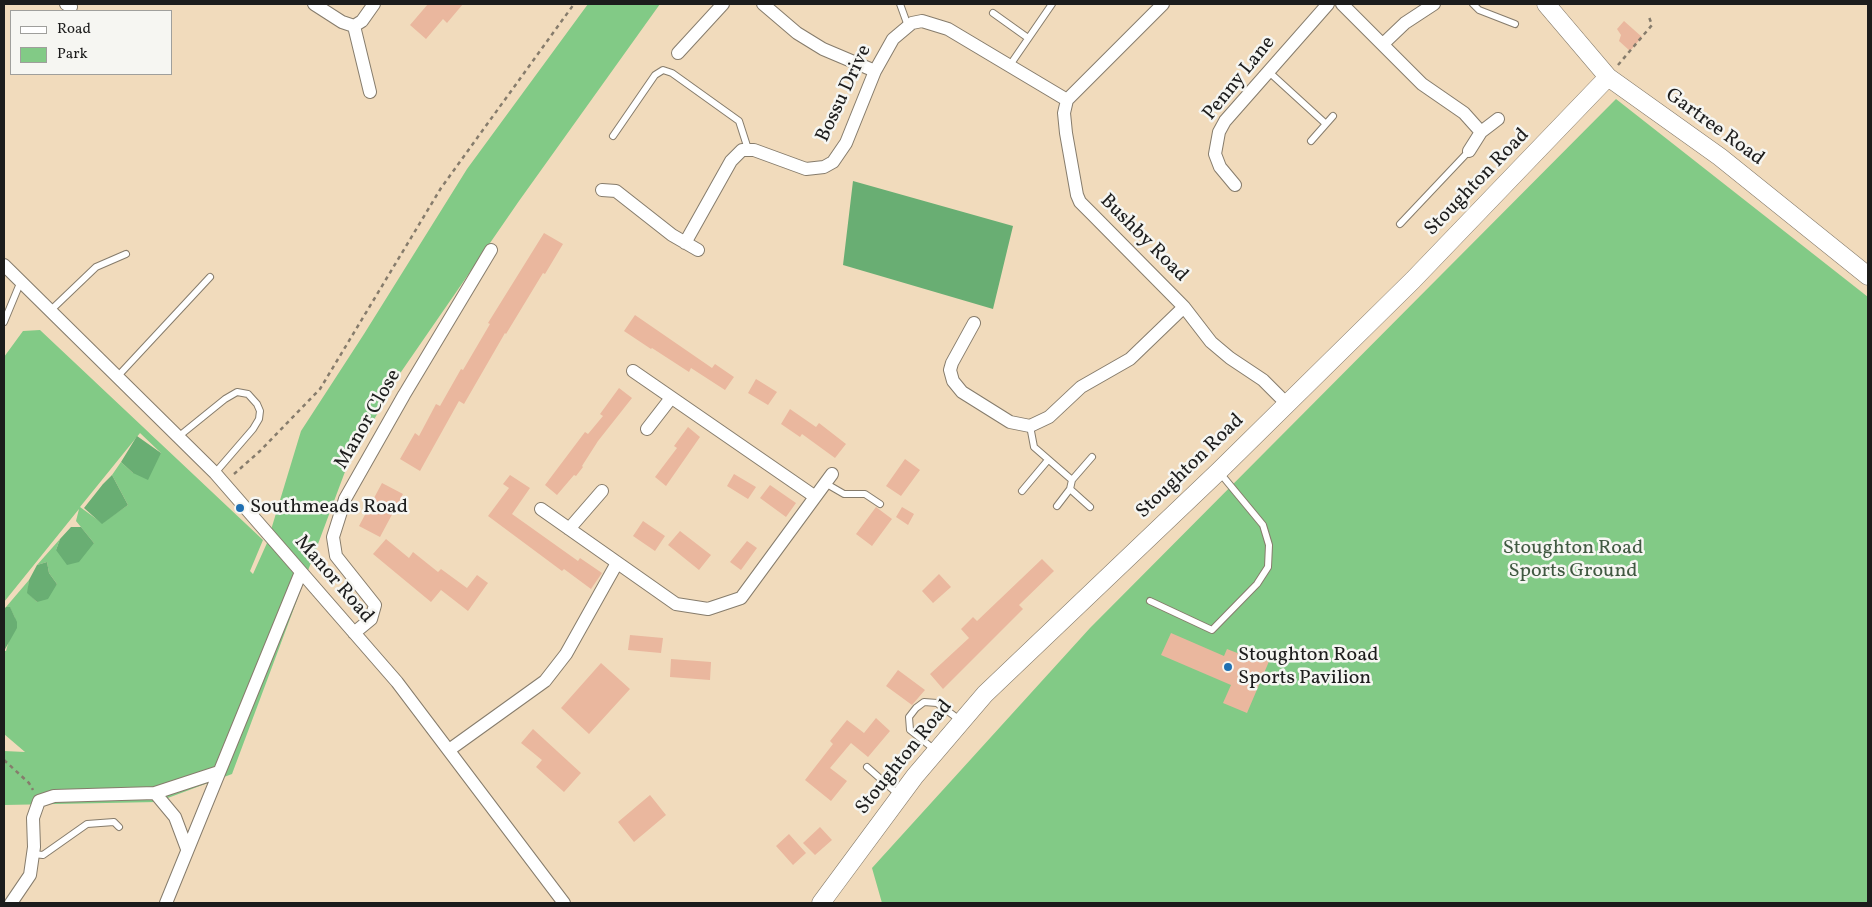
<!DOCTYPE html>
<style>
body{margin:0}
#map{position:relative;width:1872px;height:907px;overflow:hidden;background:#f1dbbc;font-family:Vollkorn,serif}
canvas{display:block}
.frame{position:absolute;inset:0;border:5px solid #1c1c1c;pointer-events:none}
.legend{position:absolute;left:10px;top:10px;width:162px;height:65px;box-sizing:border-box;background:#f6f6f2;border:1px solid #9f9f9c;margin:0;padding:6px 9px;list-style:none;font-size:15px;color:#1c1c1c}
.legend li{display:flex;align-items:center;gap:10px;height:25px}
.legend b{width:25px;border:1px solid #9f9f9c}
</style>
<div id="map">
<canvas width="1872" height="907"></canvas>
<div class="frame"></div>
<ul class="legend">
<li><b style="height:6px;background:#fff"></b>Road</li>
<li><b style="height:14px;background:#82ca86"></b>Park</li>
</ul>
</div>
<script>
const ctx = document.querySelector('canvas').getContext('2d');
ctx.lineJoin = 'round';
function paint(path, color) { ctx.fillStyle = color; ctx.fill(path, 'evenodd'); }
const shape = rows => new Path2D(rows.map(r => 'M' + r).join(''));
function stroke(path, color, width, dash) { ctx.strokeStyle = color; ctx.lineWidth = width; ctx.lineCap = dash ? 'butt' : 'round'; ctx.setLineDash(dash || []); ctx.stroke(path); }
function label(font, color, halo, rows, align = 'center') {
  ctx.font = font + ' Vollkorn,serif'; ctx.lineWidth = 5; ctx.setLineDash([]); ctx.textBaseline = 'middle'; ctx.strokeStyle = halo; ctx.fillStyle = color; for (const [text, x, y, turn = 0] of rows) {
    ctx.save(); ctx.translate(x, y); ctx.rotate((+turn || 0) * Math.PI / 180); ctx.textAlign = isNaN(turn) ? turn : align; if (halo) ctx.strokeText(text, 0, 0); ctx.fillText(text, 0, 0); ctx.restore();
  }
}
const green = shape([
 [588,4,660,4,519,201,401,372,346,469,232,774,157,802,4,805,4,751,25,752,4,734,4,651,6,651,15,618,10,608,6,607,29,580,28,593,37,602,57,584,49,573,47,562,37,565,60,539,56,550,94,543,76,521,79,509,4,602,4,357,23,331,40,330,263,540,250,571,253,574,267,543,301,431,364,334,467,169],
 [140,433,161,453,133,473,121,462,112,475,128,505,102,523,80,507],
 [1616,99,1868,297,1868,903,882,903,872,868,1090,628]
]);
const forest = shape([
 [853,181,1013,226,993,309,843,265],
 [137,436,161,453,148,480,133,473,121,462],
 [112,475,128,505,102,524,84,508,103,484],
 [71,527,81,527,94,543,79,562,67,565,56,550,60,539],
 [47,562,49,573,57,584,48,599,37,602,27,593,29,580,37,565],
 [6,607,10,607,17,622,17,628,4,651,4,609]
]);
const building = shape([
 [428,4,463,4,447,23,443,19,426,39,410,25],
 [1624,21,1642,37,1630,51,1619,41,1621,35,1617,29],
 [544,233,563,244,545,274,543,273,506,334,505,333,464,404,459,401,420,471,400,459,415,433,419,436,436,404,440,406,461,369,463,370,490,324,488,323],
 [635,315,712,368,715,364,734,377,725,390,691,368,689,372,652,348,651,349,624,331],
 [756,379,777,392,768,405,748,393],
 [619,388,632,398,598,441,582,466,583,467,576,476,574,475,557,495,545,485,585,432,588,434,603,416,600,414],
 [790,409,816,427,819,423,846,444,835,458,802,434,800,437,781,424],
 [688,427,700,437,666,486,655,477,677,448,674,446],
 [905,459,920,470,901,496,886,486],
 [734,474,756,487,748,499,727,486],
 [510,475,530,488,512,514,578,561,580,558,602,573,591,589,564,569,562,571,488,516,509,488,503,484],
 [382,483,403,494,380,537,359,526],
 [770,485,796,503,786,517,760,498],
 [876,507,892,519,872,546,856,534],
 [902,507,914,514,908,525,896,517],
 [643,521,665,536,655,551,633,536],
 [680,531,711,555,699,570,668,545],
 [386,539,409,558,413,552,438,572,441,569,467,588,477,575,488,583,468,611,441,590,431,602,373,554],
 [747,541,757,548,741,570,730,562],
 [1042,559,1054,571,1019,605,1023,609,943,689,930,674,969,638,961,629,973,617,977,621],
 [939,574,951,587,933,603,922,591],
 [1171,633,1224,656,1227,649,1245,656,1247,650,1270,659,1247,713,1223,703,1231,685,1161,655],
 [630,635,663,638,661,653,628,650],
 [671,659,711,662,710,680,670,677],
 [601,663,630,689,589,734,561,708],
 [898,670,925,690,912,705,886,686],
 [876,718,890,731,868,757,851,743,830,768,847,781,831,801,805,780,833,744,830,741,847,720,864,733],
 [533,729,581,773,564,792,536,767,542,760,521,743],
 [650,795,666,815,634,842,618,822],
 [820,827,832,840,815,855,803,843],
 [789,834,806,853,793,865,776,846]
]);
const path = shape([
 [1618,65,1652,25,1649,17],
 [234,474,260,451,320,389,441,188,574,4],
 [4,760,29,783,33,790]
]);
const lane = shape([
 [900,4,908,26],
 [1473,4,1479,10,1515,24],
 [993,13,1028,38],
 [1010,65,1052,4],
 [1269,72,1326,124],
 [613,136,655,75,663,70,672,73,739,121,748,149],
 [1311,141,1333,116],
 [1400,224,1469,151],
 [50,311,96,267,126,254],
 [4,322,21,281],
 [117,377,210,277],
 [1030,426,1034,447,1072,480,1092,457],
 [178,437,225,399,237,392,248,394,257,404,260,411,259,419,253,429,215,473],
 [1072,480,1070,489,1090,507],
 [825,483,844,494,865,494,880,504],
 [1022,491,1048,460],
 [1057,506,1070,489],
 [1150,601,1212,630,1257,584,1268,567,1269,545,1263,525,1220,473],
 [935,750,910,730,909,717,916,708,924,702,937,703,961,721],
 [867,767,899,795],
 [33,854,43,855,87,824,114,822,119,827]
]);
const street = shape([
 [66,4,71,7],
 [314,4,342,22,354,26,362,21,374,4],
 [763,4,797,33,823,49,875,71],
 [1163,4,1067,100,1064,113,1066,133,1077,195,1080,202,1094,216,1184,307,1211,342,1230,358,1263,380,1287,404],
 [1342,4,1422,84,1464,113,1481,132],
 [354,26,370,92],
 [1383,44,1405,23,1434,4],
 [678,53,723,4],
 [1469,151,1481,132,1498,119],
 [1235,185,1220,167,1215,154,1219,132,1225,121,1328,4],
 [602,190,616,191,672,235,698,250],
 [685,243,731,161,742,150,754,150,806,169,824,167,833,162,846,143,875,71,893,39,912,23,922,21,948,29,1067,100],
 [4,265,215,473,397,682,564,903],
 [974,323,952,363,950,370,953,381,962,392,1010,422,1030,426,1049,417,1081,387,1130,359,1184,307],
 [633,371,814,496],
 [647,429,671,398],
 [541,509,676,604,708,609,741,598,832,474],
 [569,529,602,491],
 [354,633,371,619,375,605,336,556,333,537,345,499,404,395,491,250],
 [449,750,545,681,566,654,617,563],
 [155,793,175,817,187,849],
 [11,903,30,875,34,847,33,818,39,801,54,796,155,793,219,772],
 [166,903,301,572]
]);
const secondary = shape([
 [1546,4,1608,77,1720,157,1868,276],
 [821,903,915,776,985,694,1219,471,1413,280,1608,77]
]);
const markers = [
 [240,508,5,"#1f6fb2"],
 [1228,667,5,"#1f6fb2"]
];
const streetNames = [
 ["Penny Lane",1240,79,-51],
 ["Bossu Drive",845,94,-65],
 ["Gartree Road",1714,128,36],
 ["Stoughton Road",1478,183,-46],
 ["Bushby Road",1143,239,45],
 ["Manor Close",369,420,-60],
 ["Stoughton Road",1191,467,-44],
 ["Manor Road",333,580,49],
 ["Stoughton Road",905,758,-51]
];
const poiNames = [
 ["Southmeads Road",250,508],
 ["Stoughton Road",1238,656],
 ["Sports Pavilion",1238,679]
];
const parkNames = [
 ["Stoughton Road",1573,549],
 ["Sports Ground",1573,572]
];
paint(green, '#82ca86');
paint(forest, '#69ae73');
paint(building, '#eab79e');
stroke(lane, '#867c6c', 8);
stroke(street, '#867c6c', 14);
stroke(secondary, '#867c6c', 19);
stroke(path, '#867c6c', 2.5, [4, 4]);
stroke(lane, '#fff', 6);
stroke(street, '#fff', 12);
stroke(secondary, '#fff', 18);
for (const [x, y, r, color] of markers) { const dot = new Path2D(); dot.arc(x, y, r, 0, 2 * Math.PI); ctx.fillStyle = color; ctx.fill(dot); stroke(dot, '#f6f6f2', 2); }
label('20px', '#1c1c1c', '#f6f6f2', streetNames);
label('20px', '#1c1c1c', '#f6f6f2', poiNames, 'left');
label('20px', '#405941', '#f6f6f2', parkNames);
</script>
